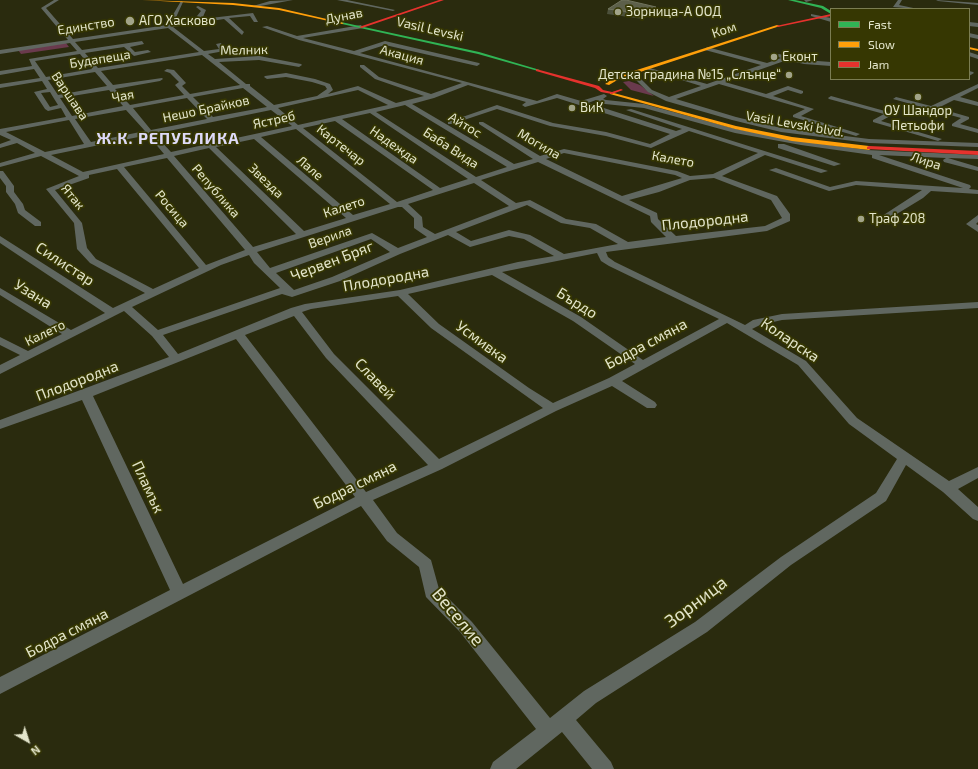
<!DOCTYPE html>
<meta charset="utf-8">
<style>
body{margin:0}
#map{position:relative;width:978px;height:769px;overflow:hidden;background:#2a2b0e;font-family:"Exo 2",sans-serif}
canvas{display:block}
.legend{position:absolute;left:830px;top:8px;width:140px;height:72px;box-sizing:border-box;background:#363702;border:1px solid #7b7d52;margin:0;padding:5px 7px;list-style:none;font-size:12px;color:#e3e5cb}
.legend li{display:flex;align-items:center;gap:8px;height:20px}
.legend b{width:20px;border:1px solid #7b7d52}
.north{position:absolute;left:8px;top:721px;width:40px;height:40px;-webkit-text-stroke:3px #363702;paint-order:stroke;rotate:141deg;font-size:11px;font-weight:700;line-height:16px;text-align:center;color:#e3e5cb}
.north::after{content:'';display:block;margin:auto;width:14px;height:18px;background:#e3e5cb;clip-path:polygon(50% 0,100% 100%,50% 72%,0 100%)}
</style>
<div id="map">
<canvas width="978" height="769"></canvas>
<ul class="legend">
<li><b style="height:5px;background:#30b455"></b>Fast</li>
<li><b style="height:5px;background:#ff9f0a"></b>Slow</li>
<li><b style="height:5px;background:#e5322d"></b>Jam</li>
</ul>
<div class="north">N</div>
</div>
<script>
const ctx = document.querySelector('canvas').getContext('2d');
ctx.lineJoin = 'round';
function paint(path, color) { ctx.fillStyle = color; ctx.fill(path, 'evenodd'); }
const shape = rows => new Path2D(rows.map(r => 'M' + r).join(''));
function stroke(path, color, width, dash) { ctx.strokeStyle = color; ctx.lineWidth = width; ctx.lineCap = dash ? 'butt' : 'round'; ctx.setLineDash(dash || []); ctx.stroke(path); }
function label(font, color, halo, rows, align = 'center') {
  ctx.font = font + ' "Exo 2",sans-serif'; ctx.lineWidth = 3.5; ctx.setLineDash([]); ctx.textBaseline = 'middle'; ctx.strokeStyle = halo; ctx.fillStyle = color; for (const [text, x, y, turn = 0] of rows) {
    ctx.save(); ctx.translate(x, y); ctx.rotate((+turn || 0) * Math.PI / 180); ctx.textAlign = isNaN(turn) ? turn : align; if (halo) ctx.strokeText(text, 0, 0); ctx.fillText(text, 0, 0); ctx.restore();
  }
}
const green = shape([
 [66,43,69,47,21,54,18,50],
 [629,81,640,85,654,96,631,90,623,82]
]);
const street = shape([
 [54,0,59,0,46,8,73,39,167,25,181,1,183,2,173,24,197,20,198,18,197,16,201,11,196,7,198,6,206,10,202,19,253,13,258,22,254,22,250,16,229,18,244,32,242,35,224,19,173,27,204,51,219,49,216,44,221,43,224,51,208,54,215,59,259,56,301,64,302,65,299,67,259,60,219,62,246,84,250,84,250,86,274,105,317,96,327,89,325,86,312,82,286,77,267,79,264,77,265,76,286,73,315,79,330,84,333,90,328,94,358,86,396,103,424,96,375,79,360,67,360,65,364,65,379,77,431,94,462,83,299,40,262,27,267,26,297,36,361,25,363,28,303,38,354,51,385,41,479,63,480,64,477,66,385,45,360,53,537,101,557,94,581,101,604,94,607,96,603,99,606,100,644,104,736,129,801,141,867,150,978,155,978,159,948,158,978,167,978,171,944,162,943,160,946,158,879,155,970,185,971,187,969,189,978,190,978,194,931,191,923,198,882,223,879,222,879,218,922,190,856,185,829,191,769,170,776,168,830,187,856,181,963,188,872,158,872,155,801,145,735,133,644,108,605,104,596,100,588,103,676,131,682,129,626,110,631,109,828,171,821,173,765,155,722,176,777,196,790,214,790,221,767,231,606,252,608,257,615,262,745,325,753,320,782,314,978,302,978,308,782,320,760,325,752,329,806,361,857,418,949,481,978,467,978,478,958,489,978,507,978,521,973,519,943,492,906,465,886,501,791,565,707,632,596,703,576,720,611,762,614,769,592,769,562,732,516,769,490,769,493,762,536,729,460,632,426,597,419,567,387,541,361,506,0,694,0,677,170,590,82,400,0,429,0,420,169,357,152,336,124,311,0,374,0,365,20,355,0,345,0,337,28,351,62,334,0,295,0,288,71,330,105,313,0,243,0,236,113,308,145,293,90,263,77,249,74,223,46,189,79,176,41,156,0,167,0,163,35,153,17,143,0,148,0,144,11,140,0,135,0,129,66,117,61,108,48,111,45,109,34,92,47,89,42,81,0,88,0,84,40,78,34,69,0,75,0,71,32,66,29,59,77,51,70,43,0,54,0,50,68,40,41,8,54,0],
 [168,28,199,52,98,68,85,53,124,47,134,56,151,52,148,50,135,52,130,47,144,44,142,41,82,50,75,42,168,28],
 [80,54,92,69,46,77,35,61,80,54],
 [202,55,240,85,190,94,182,86,186,83,174,70,167,69,164,71,170,73,179,82,175,85,184,95,130,105,115,89,160,81,163,79,162,78,113,85,101,71,202,55],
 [95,72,107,86,58,95,48,80,95,72],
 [468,85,526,102,522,105,525,107,557,98,670,134,650,144,606,132,553,123,497,105,448,122,448,124,452,124,497,109,550,126,606,136,651,148,689,131,758,153,713,174,690,176,677,171,564,149,540,156,483,122,479,122,479,124,533,159,514,164,412,104,434,98,468,85],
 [243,88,267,107,213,117,193,97,243,88],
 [109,90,123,106,72,116,60,98,109,90],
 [358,90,388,105,298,125,278,108,358,90],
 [50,92,53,97,58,105,50,107,41,93,50,92],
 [187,98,207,119,151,130,133,108,187,98],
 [405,105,507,167,476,177,376,112,405,105],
 [126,110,145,131,91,142,75,119,126,110],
 [271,110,292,126,171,152,154,134,271,110],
 [370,113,468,179,440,188,342,119,370,113],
 [69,120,84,144,45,152,6,132,69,120],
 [335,121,433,190,397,202,303,128,335,121],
 [296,129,390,204,353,215,261,137,296,129],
 [148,135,164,154,83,172,51,155,148,135],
 [254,139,346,218,304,231,216,147,254,139],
 [209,148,296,234,253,247,174,156,209,148],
 [564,153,675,175,682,178,622,196,546,159,564,153],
 [167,158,245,250,206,265,124,167,167,158],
 [538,162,650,216,651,222,666,237,628,242,596,224,566,219,530,200,516,203,481,180,538,162],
 [117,169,199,268,153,289,96,259,87,248,82,223,55,190,89,178,89,175,117,169],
 [714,178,771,200,782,218,765,226,676,236,658,219,657,213,629,200,659,192,690,180,714,178],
 [474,183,509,206,435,234,423,227,422,217,408,204,474,183],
 [527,205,561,223,590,228,618,244,564,254,530,235,509,230,471,241,456,232,527,205],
 [398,207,402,207,414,218,414,228,427,237,398,248,372,233,270,268,257,252,398,207],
 [448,235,470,247,509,236,524,239,554,256,518,262,400,290,305,304,291,308,178,354,163,335,282,294,292,297,340,281,400,254,448,235],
 [371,239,390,252,332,277,294,290,276,273,371,239],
 [597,253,601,261,609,266,719,319,643,360,581,317,502,272,597,253],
 [249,255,254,263,280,288,158,330,132,307,221,265,249,255],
 [492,275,573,321,635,364,609,378,553,403,529,388,439,324,408,294,492,275],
 [398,296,431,328,543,408,439,459,334,354,302,312,311,309,398,296],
 [294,316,326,358,428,465,366,492,245,335,294,316],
 [727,323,798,365,849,424,897,459,876,493,781,557,695,622,584,691,550,718,472,622,439,589,431,560,397,533,373,500,442,469,556,411,612,386,647,408,655,408,657,405,655,402,622,381,727,323],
 [236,339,355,497,183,584,93,396,236,339],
 [293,0,255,7,253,6,270,1,293,0],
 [337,0,347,0,395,10,393,11,337,0],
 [804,0,813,0,806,2,804,0],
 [898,0,902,0,899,5,918,9,893,7,898,0],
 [936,0,978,3,978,5,938,1,936,0],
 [811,14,831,18,831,22,811,16,811,14],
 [969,22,978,23,978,27,969,26,969,22],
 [969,33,978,35,978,39,969,37,969,33],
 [707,47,767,63,781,58,776,56,779,54,804,60,831,62,831,66,804,64,787,60,725,82,766,94,788,86,803,91,803,93,801,94,788,90,773,96,814,109,801,116,860,134,856,136,793,117,793,115,805,109,719,84,676,99,736,117,781,128,869,139,978,143,978,147,869,143,781,132,732,120,666,101,648,92,637,81,624,75,627,73,641,79,652,90,669,97,701,86,646,69,646,67,707,84,761,65,705,50,707,47],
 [969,52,978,55,978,59,969,56,969,52],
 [969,71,973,72,974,73,969,76,969,71],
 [978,84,978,88,960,97,978,102,978,106,954,100,938,108,969,117,969,119,960,124,978,129,978,133,952,126,952,124,961,118,893,99,896,97,931,106,978,84],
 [831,96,892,113,892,115,881,121,942,139,938,141,873,122,873,120,884,114,829,99,828,98,831,96],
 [778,144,784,144,841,164,834,166,778,148,778,144],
 [0,171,3,171,14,186,14,192,23,204,25,210,41,222,41,226,35,226,18,213,15,204,6,192,6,186,0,178,0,171],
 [978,215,978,222,976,224,978,225,978,232,966,224,978,215]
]);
const fast = shape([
 [788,0,795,0,823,6,831,11,831,14,821,8,788,0],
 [341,22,479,52,540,70,538,71,478,54,342,24,341,22]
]);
const slow = shape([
 [142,0,233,3,279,8,344,23,342,24,279,10,233,5,142,0],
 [777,25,780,26,619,79,609,85,605,84,615,77,777,25],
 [969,47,978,49,978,51,969,49,969,47],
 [610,92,736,126,792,137,869,146,872,148,869,150,792,141,735,129,610,94,610,92]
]);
const jam = shape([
 [439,0,444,0,362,28,359,27,439,0],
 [831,14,831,16,778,27,776,26,831,14],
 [536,69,599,86,603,90,612,92,621,89,623,90,612,94,601,92,595,88,536,71,536,69],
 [869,146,978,151,978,155,867,149,867,147,869,146]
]);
const wall = shape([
 [656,7,655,12,643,19,607,14,608,9]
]);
const shadedWall = shape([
 [656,7,655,12,643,19,644,14]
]);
const building = shape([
 [622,0,626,0,656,7,644,14,608,9,622,0]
]);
const markers = [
 [618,12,4,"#a2a489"],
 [130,21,5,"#a2a489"],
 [774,57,4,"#a2a489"],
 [789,75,4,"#a2a489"],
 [918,97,4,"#a2a489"],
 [572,108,4,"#a2a489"],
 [861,219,4,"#a2a489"]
];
const farPoinames = [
 ["Зорница-А ООД",626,12],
 ["АГО Хасково",139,21],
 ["Еконт",782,57],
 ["Детска градина №15 „Слънце“",781,75,"right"],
 ["ВиК",580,108],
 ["ОУ Шандор",918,111,"center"],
 ["Петьофи",918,126,"center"],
 ["Траф 208",869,219]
];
const farStreetnames = [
 ["Дунав",344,16,-11],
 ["Единство",86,26,-9],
 ["Vasil Levski",430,29,13],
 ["Ком",724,30,-18],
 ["Мелник",244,50,-1],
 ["Акация",402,55,15],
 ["Будапеща",100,59,-9],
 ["Варшава",70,96,56],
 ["Чая",123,96,-11],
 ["Нешо Брайков",206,109,-12],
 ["Ястреб",274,120,-12],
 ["Vasil Levski blvd.",795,124,10],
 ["Айтос",465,125,31],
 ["Могила",539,144,30],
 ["Картечар",341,145,38],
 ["Надежда",394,145,35],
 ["Баба Вида",451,148,33],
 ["Калето",673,159,10],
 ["Лира",926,161,18],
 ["Лале",310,168,40],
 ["Звезда",266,181,44],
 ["Република",216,191,49],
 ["Ятак",73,197,50],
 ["Калето",344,207,-18],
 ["Росица",172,209,50],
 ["Верила",330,237,-19],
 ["Калето",45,333,-26]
];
const streetNames = [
 ["Плодородна",705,221,-6],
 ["Червен Бряг",332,261,-21],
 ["Силистар",65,264,33],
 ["Плодородна",386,279,-10],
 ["Узана",33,294,32],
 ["Бърдо",577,303,32],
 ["Коларска",790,340,34],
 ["Усмивка",482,342,36],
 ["Бодра смяна",646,344,-28],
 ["Славей",375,379,46],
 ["Плодородна",77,381,-21],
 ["Бодра смяна",355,485,-26],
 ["Пламък",148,487,65],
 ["Бодра смяна",67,633,-27]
];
const farDistrictnames = [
 ["Ж.К. РЕПУБЛИКА",168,139]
];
const nearStreetnames = [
 ["Зорница",696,602,-37],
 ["Веселие",458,617,50]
];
paint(green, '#6a3a4d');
paint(street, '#606760');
paint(fast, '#30b455');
paint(slow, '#ff9f0a');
paint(jam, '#e5322d');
paint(wall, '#4c503b');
paint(shadedWall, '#383b22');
paint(building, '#5d604a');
stroke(building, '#72755e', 1);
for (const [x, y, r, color] of markers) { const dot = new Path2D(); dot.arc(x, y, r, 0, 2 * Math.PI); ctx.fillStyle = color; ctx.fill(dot); stroke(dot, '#363702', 1.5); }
label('13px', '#e3e5cb', '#363702', farPoinames, 'left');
label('13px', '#e3e5cb', '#363702', farStreetnames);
label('15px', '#e3e5cb', '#363702', streetNames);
ctx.letterSpacing = '1px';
label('bold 16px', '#dedaf8', '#363702', farDistrictnames);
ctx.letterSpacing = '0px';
label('18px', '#e3e5cb', '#363702', nearStreetnames);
</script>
